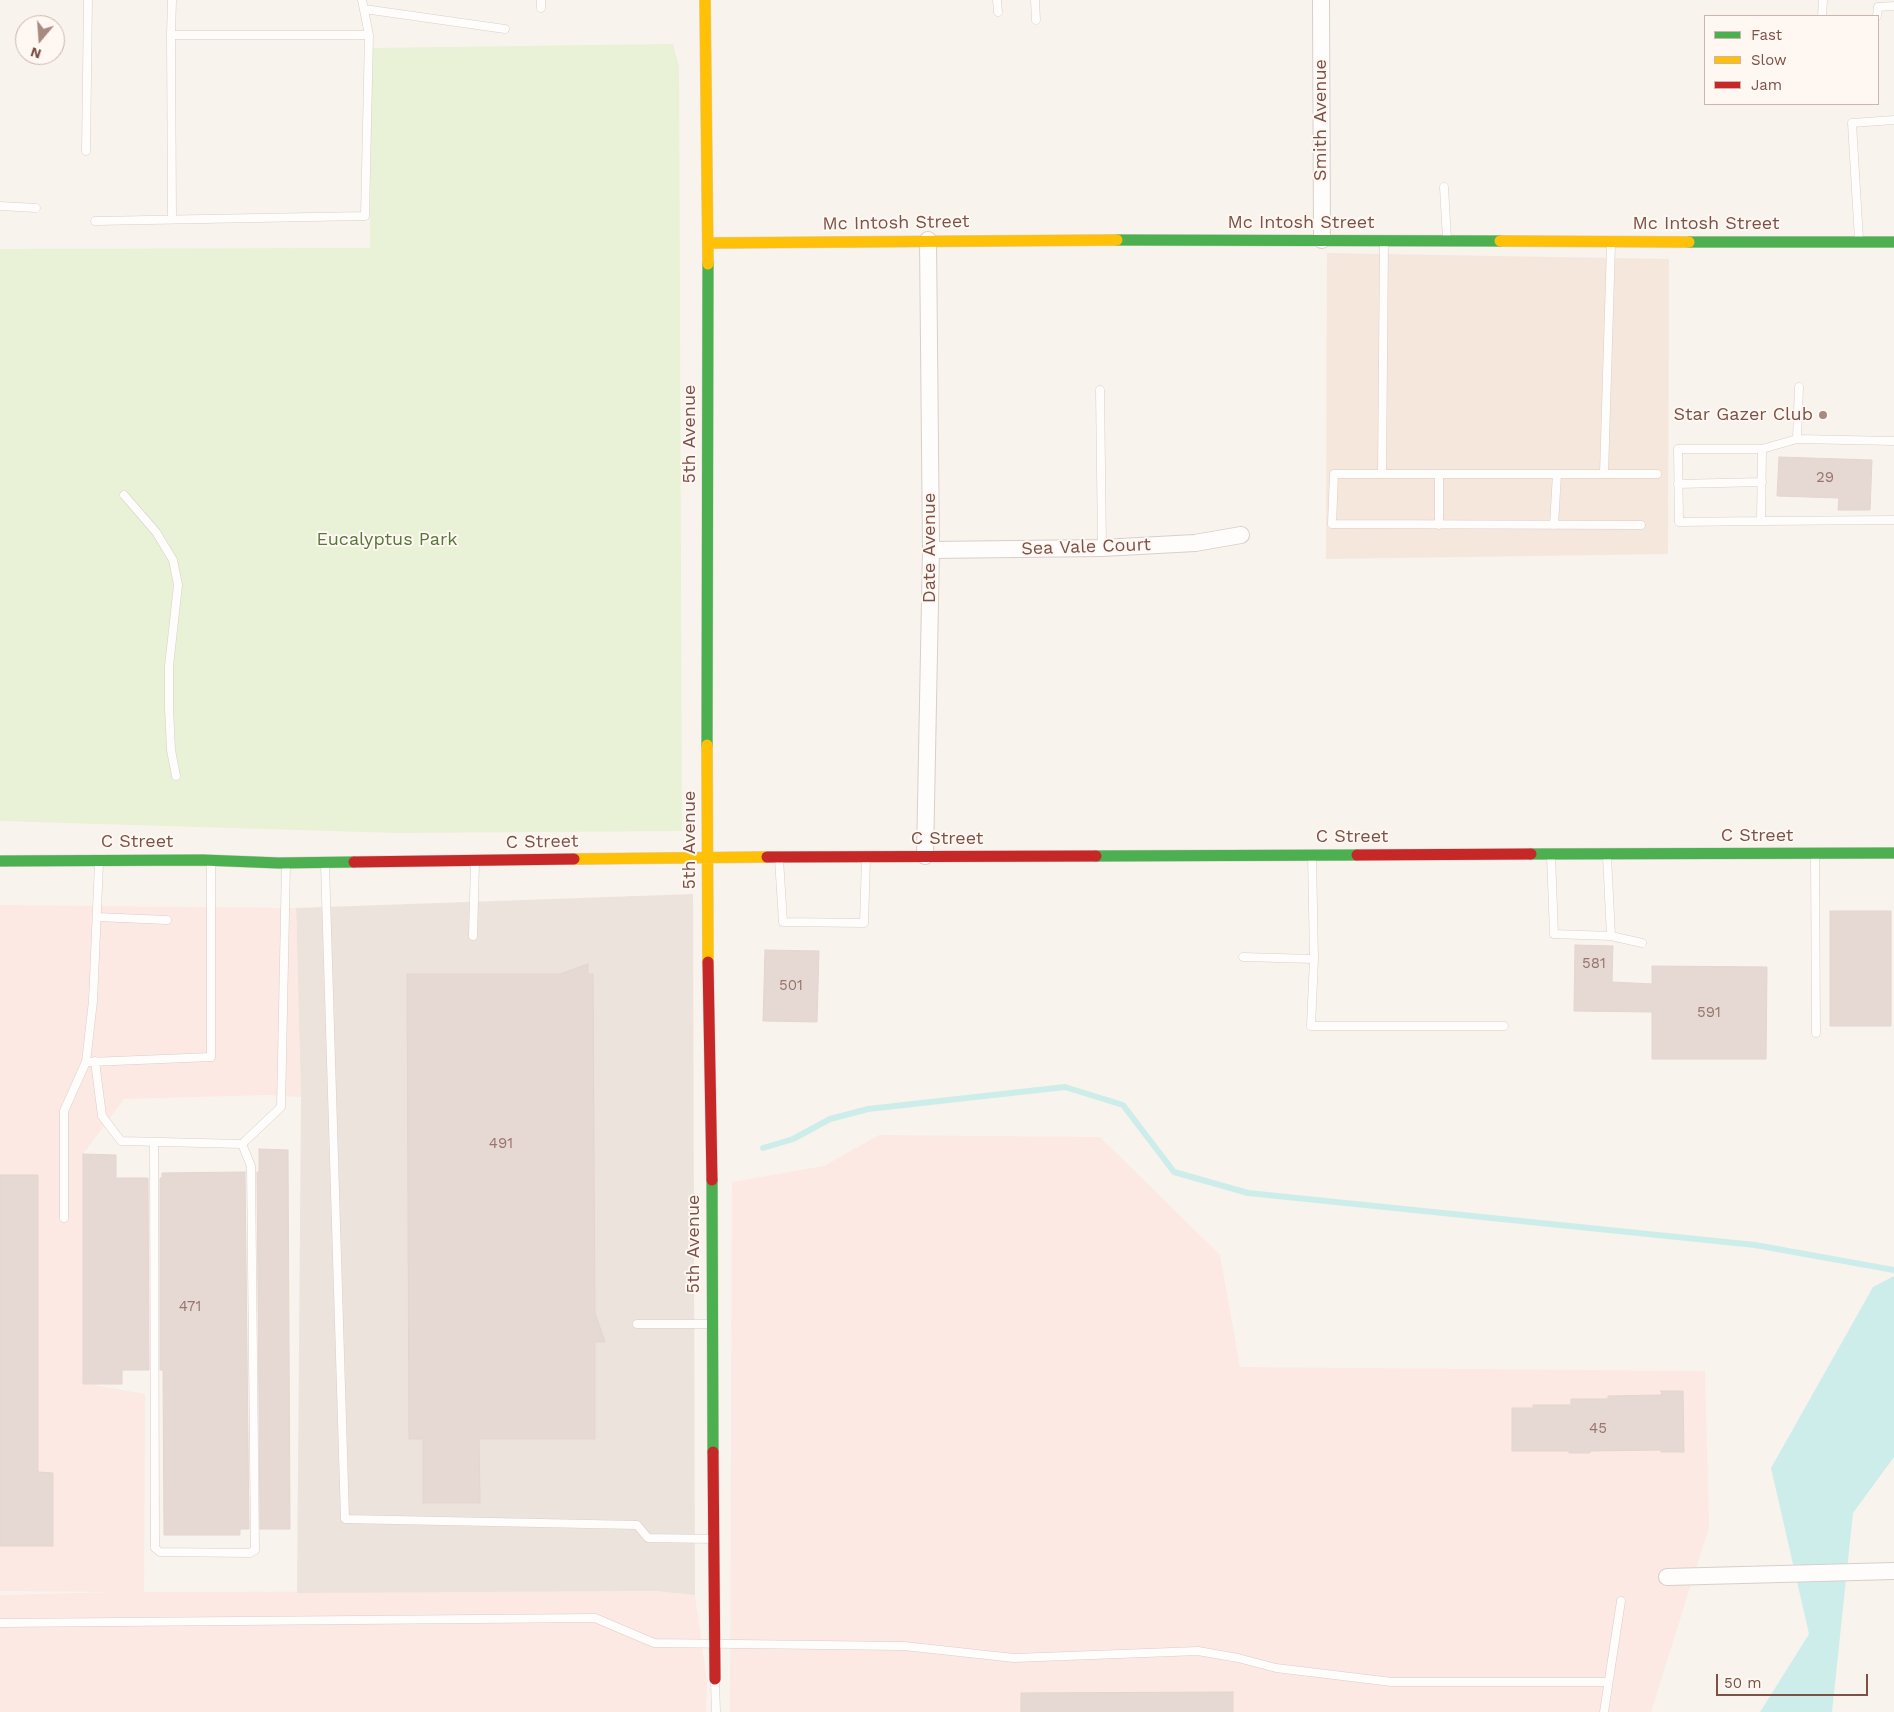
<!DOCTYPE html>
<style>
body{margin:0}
#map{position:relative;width:1894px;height:1712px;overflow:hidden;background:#f9f3ed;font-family:"Work Sans",sans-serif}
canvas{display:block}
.legend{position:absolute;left:1704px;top:15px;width:175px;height:90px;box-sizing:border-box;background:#fff7f1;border:1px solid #cbb5ad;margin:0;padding:6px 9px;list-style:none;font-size:15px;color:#7c5248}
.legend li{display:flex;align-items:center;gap:10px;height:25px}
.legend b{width:25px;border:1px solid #cbb5ad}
.north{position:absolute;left:15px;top:15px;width:50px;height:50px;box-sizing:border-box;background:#fff7f1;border:1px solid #cbb5ad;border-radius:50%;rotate:198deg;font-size:14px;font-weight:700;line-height:20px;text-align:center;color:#7c5248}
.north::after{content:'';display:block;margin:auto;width:18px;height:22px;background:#a88a82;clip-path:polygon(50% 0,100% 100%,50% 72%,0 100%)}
.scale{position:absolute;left:1716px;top:1674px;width:152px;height:22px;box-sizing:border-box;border:2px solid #7c5248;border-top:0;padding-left:6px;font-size:15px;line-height:18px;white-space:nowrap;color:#7c5248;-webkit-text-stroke:4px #fff7f1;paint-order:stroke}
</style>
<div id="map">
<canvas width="1894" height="1712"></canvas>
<ul class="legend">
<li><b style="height:6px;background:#4caf50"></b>Fast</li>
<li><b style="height:6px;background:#ffc107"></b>Slow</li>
<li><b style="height:6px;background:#c62828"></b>Jam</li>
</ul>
<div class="north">N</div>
<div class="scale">50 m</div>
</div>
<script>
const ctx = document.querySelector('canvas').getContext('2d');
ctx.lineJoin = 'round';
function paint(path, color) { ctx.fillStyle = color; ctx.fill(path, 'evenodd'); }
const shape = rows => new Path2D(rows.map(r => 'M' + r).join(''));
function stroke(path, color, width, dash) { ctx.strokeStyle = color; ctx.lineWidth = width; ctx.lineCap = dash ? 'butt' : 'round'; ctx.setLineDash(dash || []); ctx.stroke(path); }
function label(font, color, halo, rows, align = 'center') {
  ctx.font = font + ' "Work Sans",sans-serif'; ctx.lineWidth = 4; ctx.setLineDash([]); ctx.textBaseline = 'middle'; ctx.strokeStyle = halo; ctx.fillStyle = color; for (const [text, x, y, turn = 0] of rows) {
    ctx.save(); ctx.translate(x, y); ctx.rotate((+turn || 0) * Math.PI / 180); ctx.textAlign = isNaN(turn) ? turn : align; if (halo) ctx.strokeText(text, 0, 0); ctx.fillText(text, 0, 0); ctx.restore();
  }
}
const residential = shape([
 [1327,253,1669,259,1668,554,1326,559]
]);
const commercial = shape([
 [0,905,296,908,301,1097,266,1095,124,1099,83,1154,83,1383,145,1394,144,1592,654,1591,695,1595,707,1681,706,1712,0,1712,0,1595,117,1592,0,1591],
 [879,1135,1100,1137,1220,1255,1240,1367,1705,1371,1709,1527,1651,1712,730,1712,732,1182,824,1166]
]);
const industrial = shape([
 [693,894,695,1595,654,1591,297,1593,301,1097,296,908]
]);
const green = shape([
 [673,44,679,66,682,831,398,833,0,821,0,249,370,248,371,48]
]);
const water = shape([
 [1894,1276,1894,1457,1853,1513,1832,1712,1760,1712,1809,1634,1771,1468,1873,1287]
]);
const stream = shape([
 [763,1148,793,1139,830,1119,868,1109,1065,1087,1123,1105,1174,1172,1248,1193,1755,1245,1894,1270]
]);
const building = shape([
 [1779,457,1872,460,1870,510,1838,510,1839,498,1777,496,1779,457],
 [1830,911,1891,911,1891,1026,1830,1026,1830,911],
 [1575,945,1613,946,1612,982,1652,984,1652,966,1767,967,1766,1059,1652,1059,1652,1012,1574,1011,1575,945],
 [765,950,819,951,817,1022,763,1021,765,950],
 [588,964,588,974,593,974,595,1313,605,1342,595,1342,595,1439,479,1439,480,1503,423,1503,423,1439,409,1439,407,974,560,974,588,964],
 [259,1149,288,1150,290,1529,260,1529,257,1172,259,1172,259,1149],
 [83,1154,116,1155,116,1178,148,1178,149,1370,122,1370,122,1384,83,1384,83,1154],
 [245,1172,249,1529,240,1529,240,1535,164,1535,163,1370,160,1370,160,1178,162,1178,162,1173,245,1172],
 [0,1175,38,1175,38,1472,53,1473,53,1546,0,1546,0,1175],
 [1661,1391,1683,1391,1684,1452,1661,1452,1661,1450,1590,1451,1590,1453,1569,1453,1569,1451,1512,1451,1512,1408,1533,1408,1533,1405,1571,1405,1571,1399,1608,1399,1608,1396,1662,1395,1661,1391],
 [1233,1692,1233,1712,1021,1712,1021,1693,1233,1692]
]);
const lane = shape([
 [172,0,171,35,369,35],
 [541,0,541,8],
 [997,0,998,12],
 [1035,0,1036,20],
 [364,9,505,29],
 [1822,16,1823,0],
 [1877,16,1878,7,1894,6],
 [171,35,172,219],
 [86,151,88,0],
 [1444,187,1447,239],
 [0,206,36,208],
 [95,221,365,216,369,35,362,0],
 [1859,240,1852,123,1894,120],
 [1384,242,1382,474,1334,474,1332,524,1641,525],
 [1799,387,1797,439,1762,449,1761,521,1894,520],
 [1100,390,1102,548],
 [1797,439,1894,441],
 [1382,474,1657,474],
 [1439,474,1439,525],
 [1604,474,1611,244],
 [1678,484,1762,482],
 [124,495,156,532,173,560,178,585,169,666,169,708,171,750,176,776],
 [1761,521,1679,522,1678,449,1762,449],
 [1554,525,1557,474],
 [1815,855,1816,1033],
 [1551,856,1554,934,1611,936,1607,856],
 [1312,857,1314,959,1311,1026,1504,1026],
 [779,859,783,922,864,923,866,859],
 [325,864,345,1519,637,1525,648,1538,712,1539],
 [97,917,167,920],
 [473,936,475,863],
 [1611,936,1642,943],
 [1243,957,1314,959],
 [95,1061,102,1116,121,1141,242,1144,281,1107,286,864],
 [90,1062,211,1057,211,863],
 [154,1142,155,1548,160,1552,250,1553,255,1550,251,1166,242,1144],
 [64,1218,64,1111,86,1062,93,1001,99,863],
 [637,1324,710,1324],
 [0,1623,595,1618,654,1643,904,1646,1014,1658,1198,1651,1238,1658,1276,1668,1392,1682,1608,1682],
 [715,1682,716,1712],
 [1604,1712,1621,1601]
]);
const street = shape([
 [1321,0,1322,240],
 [931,550,1102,548,1195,543,1241,535],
 [925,856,931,550,928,240],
 [1667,1577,1894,1571]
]);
const fast = shape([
 [1117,240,1500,241],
 [1689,242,1894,242],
 [707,745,708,264],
 [1531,854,1894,853],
 [1096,856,1357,855],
 [0,861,203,860,279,863,354,862],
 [712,1180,713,1452]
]);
const slow = shape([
 [705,0,708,264],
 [1500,241,1689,242],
 [708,243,1117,240],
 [707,745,708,962],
 [574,859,767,857]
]);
const jam = shape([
 [1357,855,1531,854],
 [767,857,1096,856],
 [354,862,574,859],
 [708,962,712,1180],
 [713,1452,715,1679]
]);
const markers = [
 [1823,415,5,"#a88a82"]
];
const numberNames = [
 ["29",1825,478],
 ["581",1594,964],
 ["501",791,986],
 ["591",1709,1013],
 ["491",501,1144],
 ["471",190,1307],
 ["45",1598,1429]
];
const streetNames = [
 ["Smith Avenue",1321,120,-90],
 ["Mc Intosh Street",896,223,-1],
 ["Mc Intosh Street",1301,223],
 ["Mc Intosh Street",1706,224],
 ["5th Avenue",690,434,-90],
 ["Sea Vale Court",1086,547,-2],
 ["Date Avenue",930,548,-90],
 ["C Street",1757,836],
 ["C Street",1352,837],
 ["C Street",947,839],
 ["5th Avenue",690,840,-90],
 ["C Street",137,842],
 ["C Street",542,842,-1],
 ["5th Avenue",694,1244,-90]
];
const poiNames = [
 ["Star Gazer Club",1813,415]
];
const parkNames = [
 ["Eucalyptus Park",387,540]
];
paint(residential, '#f6e7dd');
paint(commercial, '#fce9e4');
paint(industrial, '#ede3dd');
paint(green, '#e9f1d6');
paint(water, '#cdedeb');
stroke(stream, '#cdedeb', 6);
paint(building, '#e6d9d4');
stroke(building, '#e4d5ce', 1);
stroke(lane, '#d9ceca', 9);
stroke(street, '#d9ceca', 18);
stroke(fast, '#dad0cb', 12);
stroke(slow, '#dad0cb', 12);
stroke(jam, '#dad0cb', 12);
stroke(lane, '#fefdfc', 8);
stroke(street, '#fefdfc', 16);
stroke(fast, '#4caf50', 11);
stroke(slow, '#ffc107', 11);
stroke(jam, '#c62828', 11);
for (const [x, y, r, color] of markers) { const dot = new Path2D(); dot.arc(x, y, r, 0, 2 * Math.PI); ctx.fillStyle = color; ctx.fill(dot); stroke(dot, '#fff7f1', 2); }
label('15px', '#98766d', null, numberNames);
label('18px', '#7c5248', '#fff7f1', streetNames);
label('18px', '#7c5248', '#fff7f1', poiNames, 'right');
label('18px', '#557739', '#fff7f1', parkNames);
</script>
